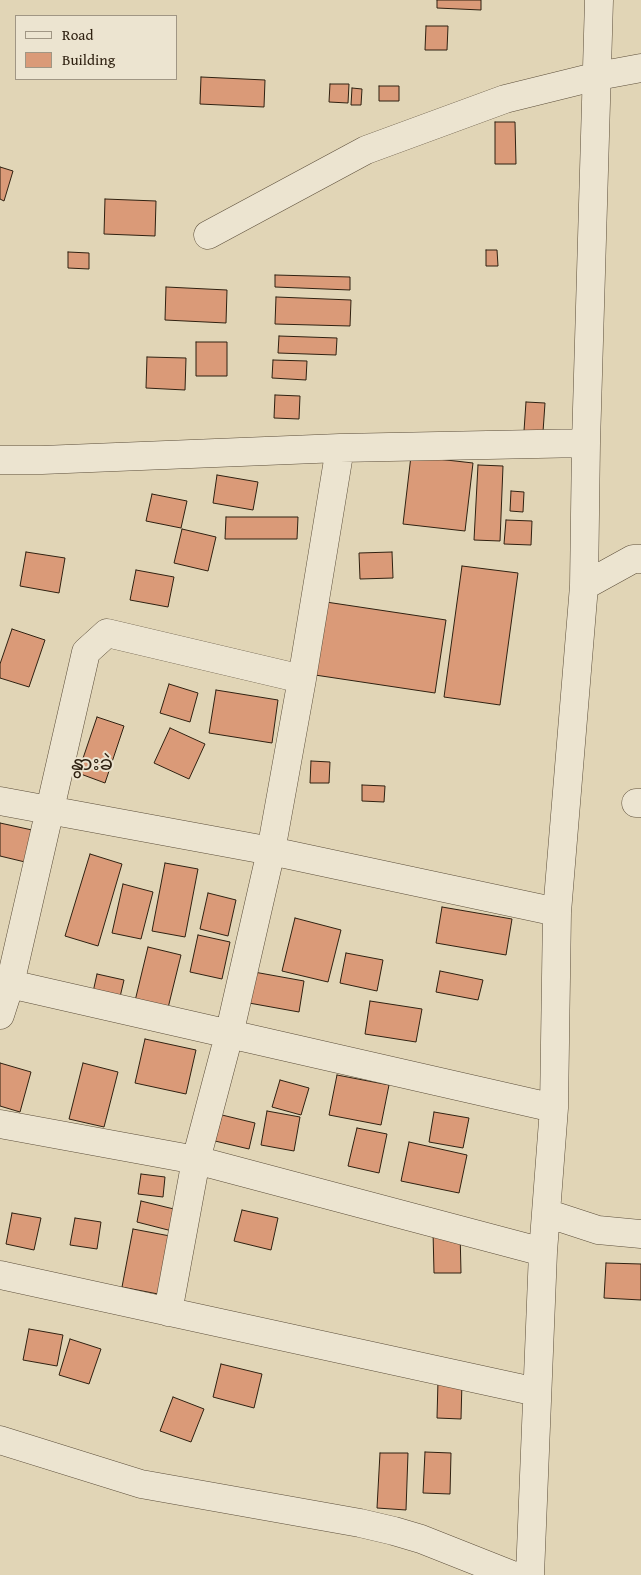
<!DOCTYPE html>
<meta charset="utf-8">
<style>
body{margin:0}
#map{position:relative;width:641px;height:1575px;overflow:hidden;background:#e1d5b6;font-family:"Gentium Book Plus",serif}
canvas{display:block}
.legend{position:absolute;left:15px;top:15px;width:162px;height:65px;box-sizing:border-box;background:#ece4d0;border:1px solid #a09684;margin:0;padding:6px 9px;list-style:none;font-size:15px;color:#2f2111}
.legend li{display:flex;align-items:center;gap:10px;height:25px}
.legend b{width:25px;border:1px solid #a09684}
</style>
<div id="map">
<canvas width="641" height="1575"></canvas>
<ul class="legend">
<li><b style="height:6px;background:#ece4d0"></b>Road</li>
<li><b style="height:14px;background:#da9a78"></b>Building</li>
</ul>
</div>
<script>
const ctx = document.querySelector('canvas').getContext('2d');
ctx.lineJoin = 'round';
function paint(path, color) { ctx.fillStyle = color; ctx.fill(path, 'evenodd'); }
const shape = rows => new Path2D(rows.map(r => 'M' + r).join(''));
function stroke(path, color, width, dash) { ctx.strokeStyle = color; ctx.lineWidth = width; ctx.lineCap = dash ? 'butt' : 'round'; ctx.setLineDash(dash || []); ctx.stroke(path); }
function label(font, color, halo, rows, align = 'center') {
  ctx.font = font + ' "Gentium Book Plus","Noto Sans Myanmar",serif'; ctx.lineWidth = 4; ctx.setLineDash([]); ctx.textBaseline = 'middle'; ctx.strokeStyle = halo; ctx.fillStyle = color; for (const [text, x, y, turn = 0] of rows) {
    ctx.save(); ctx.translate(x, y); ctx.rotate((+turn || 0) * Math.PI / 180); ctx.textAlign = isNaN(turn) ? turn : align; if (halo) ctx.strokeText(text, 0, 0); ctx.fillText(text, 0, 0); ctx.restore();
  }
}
const building = shape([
 [437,0,481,0,481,10,437,8,437,0],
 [426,26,448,26,447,50,425,50,426,26],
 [201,77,265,80,264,107,200,104,201,77],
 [330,84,349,84,348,103,329,102,330,84],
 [379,86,399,86,399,101,379,101,379,86],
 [352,88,362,89,361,105,351,105,352,88],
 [495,122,515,122,516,164,495,164,495,122],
 [0,167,13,171,4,201,0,199,0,167],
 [105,199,156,201,155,236,104,234,105,199],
 [486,250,497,250,498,266,486,266,486,250],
 [68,252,89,253,89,269,68,268,68,252],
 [275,275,350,277,350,290,275,287,275,275],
 [166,287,227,290,226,323,165,320,166,287],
 [276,297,351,300,350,326,275,324,276,297],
 [279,336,337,338,336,355,278,353,279,336],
 [196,342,227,342,227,376,196,376,196,342],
 [147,357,186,358,185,390,146,388,147,357],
 [273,360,307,361,306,380,272,378,273,360],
 [275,395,300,396,299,419,274,418,275,395],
 [526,402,545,403,543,432,524,431,526,402],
 [411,456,473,463,465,531,403,524,411,456],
 [478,465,503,466,500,541,474,540,478,465],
 [217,475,258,482,253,510,213,503,217,475],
 [511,491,524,492,523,512,510,511,511,491],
 [152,494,187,501,181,528,146,521,152,494],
 [226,517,298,517,297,539,225,539,226,517],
 [506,520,532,521,531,545,504,544,506,520],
 [182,529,216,537,208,571,174,563,182,529],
 [26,552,65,558,59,593,20,586,26,552],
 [392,552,393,578,360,579,359,553,392,552],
 [462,566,518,573,500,705,444,697,462,566],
 [136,570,174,577,168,607,130,600,136,570],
 [326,602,446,620,435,693,315,675,326,602],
 [12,629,45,640,29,687,0,678,0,664,12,629],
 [169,684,198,693,190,722,160,713,169,684],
 [216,690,278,700,272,743,209,733,216,690],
 [97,717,124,726,105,783,78,773,97,717],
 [170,728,205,744,189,779,154,763,170,728],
 [311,761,330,762,329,783,310,783,311,761],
 [362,785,385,786,384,802,362,801,362,785],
 [0,823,32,830,25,862,0,856,0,823],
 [90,854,122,864,98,946,65,936,90,854],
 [165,863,198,869,185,937,152,931,165,863],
 [123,884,153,892,141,939,112,933,123,884],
 [208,893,236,900,228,936,200,929,208,893],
 [442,907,512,919,506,955,436,943,442,907],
 [295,918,341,930,328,982,282,971,295,918],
 [198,935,230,942,222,979,190,972,198,935],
 [148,947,181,955,168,1008,135,1001,148,947],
 [346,953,383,960,377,991,340,983,346,953],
 [440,971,483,980,478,1000,436,992,440,971],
 [254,972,304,981,299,1012,249,1003,254,972],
 [97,974,124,980,120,997,93,992,97,974],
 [370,1001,422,1009,416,1042,365,1034,370,1001],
 [145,1039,196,1050,186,1094,135,1083,145,1039],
 [0,1063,31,1072,20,1112,0,1106,0,1063],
 [83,1063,118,1072,104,1127,69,1119,83,1063],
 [337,1075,389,1085,381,1125,329,1115,337,1075],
 [280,1080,309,1088,301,1115,272,1107,280,1080],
 [267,1111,300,1117,294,1151,261,1145,267,1111],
 [434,1112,469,1118,463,1148,429,1142,434,1112],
 [222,1115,255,1123,249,1149,215,1141,222,1115],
 [357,1128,387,1134,379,1173,348,1166,357,1128],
 [409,1142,467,1155,459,1193,401,1181,409,1142],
 [141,1174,165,1177,163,1197,138,1194,141,1174],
 [141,1201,178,1210,172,1231,137,1222,141,1201],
 [242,1210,278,1218,271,1250,234,1241,242,1210],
 [12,1213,41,1218,34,1250,6,1244,12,1213],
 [75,1218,101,1222,97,1249,70,1245,75,1218],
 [133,1229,170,1236,158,1294,122,1287,133,1229],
 [460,1230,461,1273,434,1273,433,1231,460,1230],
 [606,1263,641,1264,641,1300,604,1298,606,1263],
 [29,1329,63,1335,57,1366,23,1360,29,1329],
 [70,1339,101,1349,89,1384,59,1375,70,1339],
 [221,1364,262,1374,254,1408,213,1397,221,1364],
 [438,1381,462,1381,461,1419,437,1418,438,1381],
 [173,1397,204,1409,191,1442,160,1431,173,1397],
 [425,1452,451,1453,450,1494,423,1493,425,1452],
 [380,1453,408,1453,406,1510,377,1508,380,1453]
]);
const minor = shape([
 [208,235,366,150,505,99,598,76,641,68],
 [0,460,42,460,340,448,586,443],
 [584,586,633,559,641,559],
 [0,801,271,851,557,912],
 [636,803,641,803],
 [10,984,554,1108],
 [0,1015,10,984,86,652,107,633,302,679],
 [0,1124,196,1160,543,1252],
 [546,1213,598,1230,641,1234],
 [0,1275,537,1392],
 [168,1312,196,1160,229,1035,271,851,302,679,340,448],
 [0,1440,141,1484,360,1523,394,1531,421,1539,512,1575],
 [530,1575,543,1252,554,1108,557,912,584,586,586,443,599,0]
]);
const quarterNames = [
 ["နွားခဲ",92,765]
];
paint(building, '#da9a78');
stroke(building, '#2f2111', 1);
stroke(minor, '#5c4e3a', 29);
stroke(minor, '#ece4d0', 28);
label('20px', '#2f2111', '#ece4d0', quarterNames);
</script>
